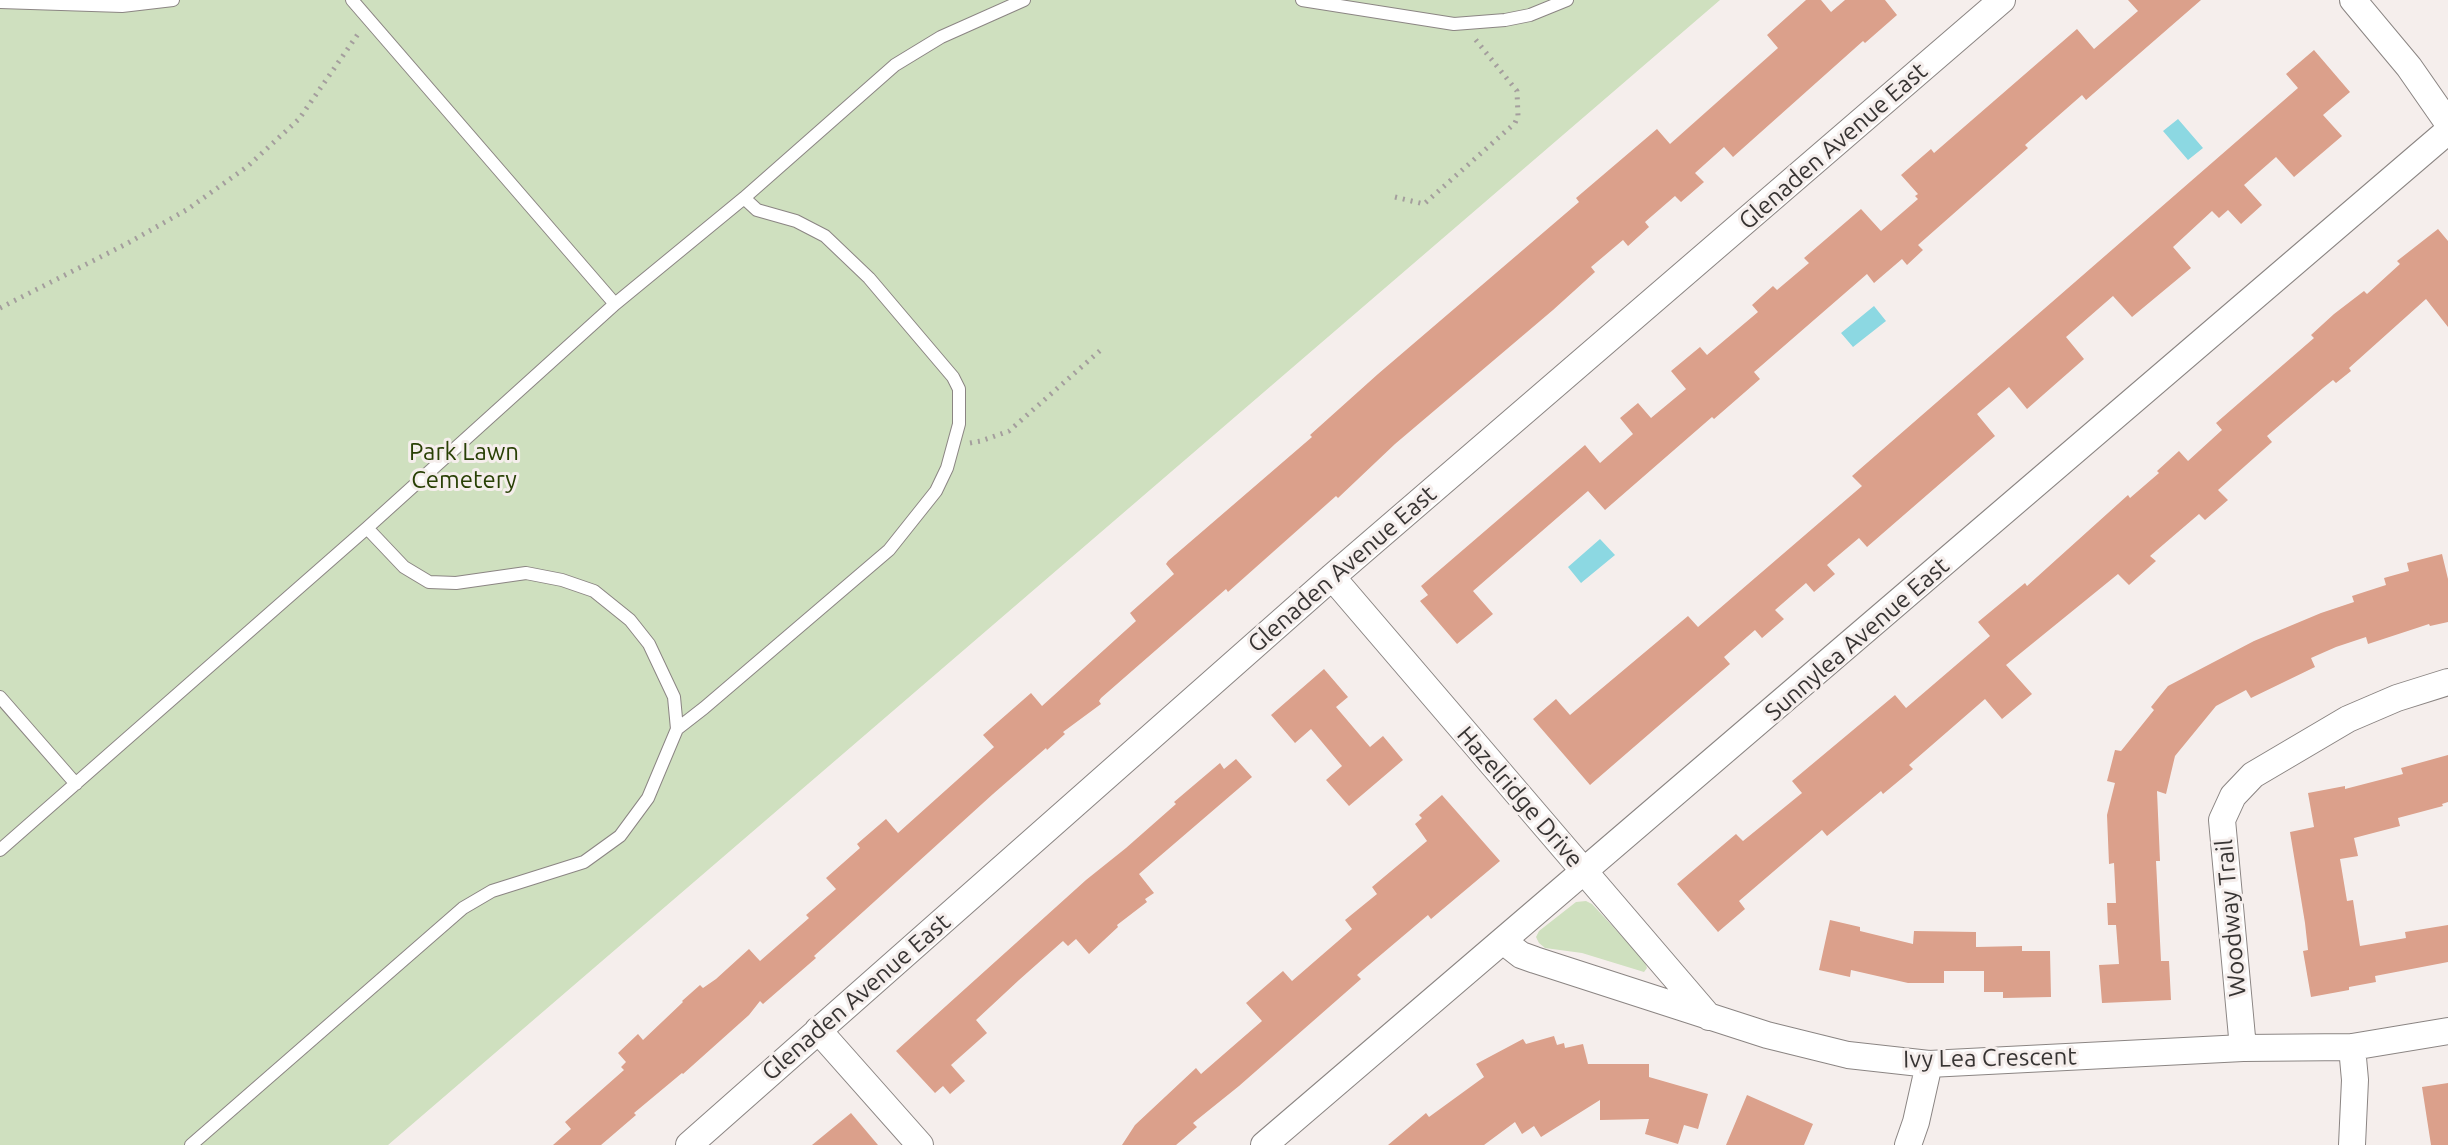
<!DOCTYPE html>
<style>
body{margin:0}
canvas{display:block;background:#f5eeec}
</style>
<canvas width="2448" height="1145"></canvas>
<script>
const ctx = document.querySelector('canvas').getContext('2d');
ctx.lineJoin = 'round';
function paint(path, color) { ctx.fillStyle = color; ctx.fill(path, 'evenodd'); }
const shape = rows => new Path2D(rows.map(r => 'M' + r).join(''));
function stroke(path, color, width, dash) { ctx.strokeStyle = color; ctx.lineWidth = width; ctx.lineCap = dash ? 'butt' : 'round'; ctx.setLineDash(dash || []); ctx.stroke(path); }
function label(font, color, halo, rows, align = 'center') {
  ctx.font = font + ' Ubuntu,sans-serif'; ctx.lineWidth = 6; ctx.setLineDash([]); ctx.textBaseline = 'middle'; ctx.strokeStyle = halo; ctx.fillStyle = color; for (const [text, x, y, turn = 0] of rows) {
    ctx.save(); ctx.translate(x, y); ctx.rotate((+turn || 0) * Math.PI / 180); ctx.textAlign = isNaN(turn) ? turn : align; if (halo) ctx.strokeText(text, 0, 0); ctx.fillText(text, 0, 0); ctx.restore();
  }
}
const green = shape([
 [0,0,1720,0,388,1145,0,1145],
 [1586,901,1592,904,1644,960,1647,968,1644,972,1582,953,1545,948,1539,943,1536,937,1539,931,1576,902]
]);
const water = shape([
 [2178,119,2203,148,2188,160,2163,131],
 [1874,306,1886,321,1853,347,1841,333],
 [1600,539,1615,555,1581,583,1568,567]
]);
const building = shape([
 [1806,0,1821,0,1831,12,1845,0,1885,0,1897,15,1865,43,1863,41,1733,157,1724,147,1695,173,1704,182,1681,202,1675,196,1645,222,1649,227,1628,246,1623,240,1591,267,1595,272,1553,310,1395,444,1338,498,1336,496,1228,592,1226,589,1101,698,1099,701,1101,704,1063,732,1065,734,1047,750,1046,748,993,794,864,911,814,956,816,958,763,1004,760,1001,749,1015,683,1074,682,1073,634,1113,636,1115,601,1145,553,1145,571,1129,565,1122,624,1070,621,1067,626,1062,618,1053,638,1034,643,1040,683,1002,682,1001,700,985,703,988,716,979,749,949,760,961,809,918,806,915,836,889,826,878,860,848,857,844,886,819,898,833,994,747,983,735,1031,693,1042,706,1136,621,1130,613,1174,574,1166,564,1168,561,1312,437,1310,435,1378,374,1579,202,1576,198,1657,129,1670,144,1778,48,1767,35],
 [2128,0,2201,0,2086,100,2082,95,2025,145,2028,148,1918,245,1923,250,1907,265,1902,259,1874,283,1867,274,1754,372,1760,379,1714,419,1712,417,1605,510,1588,491,1473,591,1493,614,1457,644,1420,601,1428,595,1421,586,1585,445,1600,463,1633,434,1620,418,1638,403,1651,418,1686,389,1671,371,1700,347,1707,355,1758,312,1752,305,1773,286,1777,290,1809,263,1804,258,1861,209,1881,231,1918,199,1915,196,1918,194,1901,175,1931,149,1934,153,2077,29,2094,49,2138,11],
 [2314,50,2350,92,2323,115,2342,136,2294,177,2276,157,2244,185,2262,205,2241,224,2228,210,2219,218,2212,211,2173,247,2191,268,2132,317,2113,296,2066,337,2084,359,2027,409,2009,387,1977,414,1995,436,1867,547,1859,538,1827,565,1835,574,1814,592,1806,583,1775,610,1784,619,1762,638,1755,630,1724,657,1730,664,1590,785,1533,719,1556,699,1570,715,1688,616,1698,627,1862,486,1852,476,2298,88,2286,74],
 [2438,229,2448,241,2448,327,2426,299,2349,368,2351,371,2336,383,2333,380,2323,388,2267,436,2272,442,2218,490,2228,500,2205,520,2199,514,2150,556,2156,561,2129,585,2118,574,2006,665,2032,694,2002,719,1985,699,1909,765,1913,769,1883,794,1881,791,1827,836,1822,830,1739,901,1745,909,1718,932,1677,884,1736,834,1743,841,1802,793,1792,781,1895,695,1906,708,1990,636,1978,622,2025,583,2027,586,2128,495,2130,498,2159,473,2157,471,2179,451,2188,461,2222,430,2216,423,2314,338,2311,335,2334,314,2364,291,2367,294,2400,264,2397,261],
 [2442,554,2448,579,2448,622,2430,626,2429,624,2368,644,2366,637,2336,647,2311,658,2315,667,2251,698,2246,690,2216,706,2175,756,2166,794,2157,791,2160,861,2156,861,2161,961,2169,961,2171,1000,2102,1003,2099,965,2119,964,2116,925,2108,925,2107,903,2116,903,2114,863,2109,864,2107,815,2115,783,2107,781,2115,750,2121,751,2154,710,2151,707,2168,686,2254,641,2321,613,2354,602,2352,596,2386,585,2384,578,2409,571,2407,563],
 [1324,669,1348,697,1336,707,1370,747,1383,736,1403,760,1349,806,1326,780,1342,766,1311,729,1295,743,1271,715],
 [2448,755,2448,802,2442,804,2443,806,2398,818,2400,826,2354,838,2358,856,2340,859,2347,901,2353,900,2360,946,2406,938,2405,932,2448,925,2448,962,2375,976,2376,982,2349,987,2349,990,2311,997,2303,951,2308,950,2305,923,2290,832,2314,827,2308,793,2345,786,2345,789,2403,774,2401,768],
 [1236,759,1252,777,1139,874,1154,893,1145,899,1147,902,1117,925,1118,927,1089,954,1076,939,1068,946,1063,941,1019,980,976,1020,987,1033,951,1065,965,1081,950,1094,943,1086,935,1093,896,1051,1086,880,1126,848,1176,804,1174,802,1220,763,1224,769],
 [1442,795,1500,861,1431,919,1428,915,1357,975,1361,979,1239,1086,1193,1123,1197,1127,1176,1145,1122,1145,1135,1125,1196,1068,1201,1074,1262,1021,1246,1003,1283,971,1292,981,1352,929,1345,920,1377,894,1372,887,1427,841,1415,824,1422,818,1419,815],
 [1830,920,1860,927,1860,931,1913,944,1914,931,1976,932,1976,947,2022,946,2022,951,2050,951,2051,997,2003,998,2003,992,1984,992,1984,971,1944,971,1944,983,1908,983,1851,970,1850,977,1819,970],
 [1554,1036,1557,1045,1564,1043,1565,1048,1583,1044,1588,1064,1649,1064,1649,1077,1708,1094,1698,1129,1684,1125,1678,1144,1645,1134,1649,1119,1600,1120,1600,1100,1541,1137,1534,1126,1522,1134,1515,1122,1484,1145,1388,1145,1426,1113,1429,1117,1484,1077,1476,1064,1523,1039,1526,1044],
 [2448,1083,2448,1145,2431,1145,2422,1087],
 [1747,1095,1813,1124,1804,1145,1726,1145],
 [851,1113,878,1145,812,1145]
]);
const path = shape([
 [1395,197,1424,204,1515,123,1518,116,1517,91,1475,39],
 [0,308,128,243,188,209,248,166,299,119,358,34],
 [970,443,981,441,1009,431,1103,348]
]);
const lane = shape([
 [352,0,615,304],
 [1302,0,1454,24,1505,20,1530,15,1567,0],
 [0,2,122,6,173,0],
 [0,697,76,784],
 [677,729,704,708,889,550,936,491,947,468,959,424,959,389,953,377,869,278,825,236,796,221,757,210,744,198],
 [0,850,367,528,615,304,744,198,895,65,941,37,1024,0],
 [191,1145,463,908,492,891,584,862,620,836,648,798,677,729,674,697,649,644,630,620,594,591,562,580,526,573,456,583,429,582,404,567,367,528]
]);
const street = shape([
 [2353,0,2409,67,2448,123],
 [1332,577,1709,1017],
 [1503,941,1521,955,1535,960,1767,1035,1848,1055,1929,1064,2243,1048,2352,1047,2448,1031],
 [818,1030,920,1145],
 [2352,1047,2355,1080,2352,1145],
 [2243,1048,2222,820,2233,796,2253,775,2348,719,2397,698,2448,682],
 [689,1145,1332,577,2002,0],
 [1264,1145,2448,131],
 [1908,1145,1916,1122,1929,1064]
]);
const streetNames = [
 ["Glenaden Avenue East",1833,146,-41],
 ["Glenaden Avenue East",1342,569,-41],
 ["Sunnylea Avenue East",1857,639,-41],
 ["Hazelridge Drive",1520,797,49],
 ["Woodway Trail",2231,918,-95],
 ["Glenaden Avenue East",856,997,-41],
 ["Ivy Lea Crescent",1990,1058,-1]
];
const parkNames = [
 ["Park Lawn",464,452],
 ["Cemetery",464,480]
];
paint(green, '#cfe0bf');
paint(water, '#8cd8e2');
paint(building, '#dba08b');
stroke(lane, '#8b8583', 14);
stroke(street, '#8b8583', 28);
stroke(path, '#a49e9d', 5, [2, 6]);
stroke(lane, '#fff', 12);
stroke(street, '#fff', 26);
label('24px', '#373433', '#f5eeec', streetNames);
label('24px', '#294005', '#f5eeec', parkNames);
</script>
